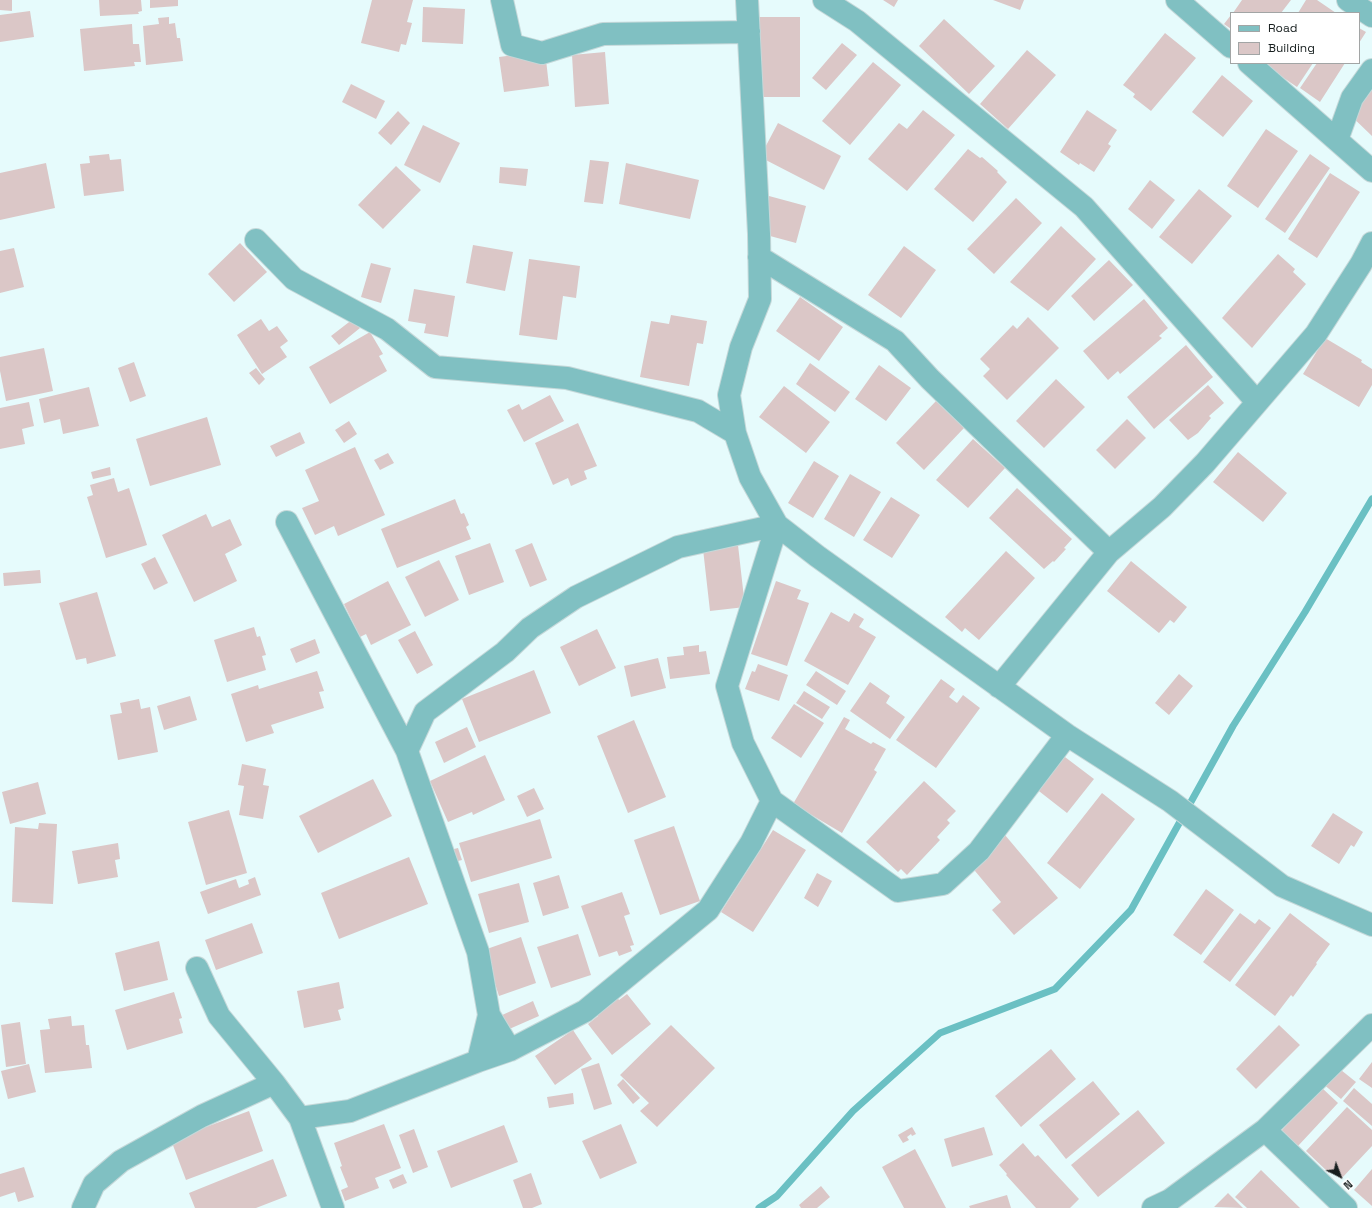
<!DOCTYPE html>
<style>
body{margin:0}
#map{position:relative;width:1372px;height:1208px;overflow:hidden;background:#e6fbfc;font-family:"Space Grotesk",sans-serif}
canvas{display:block}
.legend{position:absolute;left:1230px;top:12px;width:130px;height:52px;box-sizing:border-box;background:#fff;border:1px solid #a2a5a5;margin:0;padding:5px 7px;list-style:none;font-size:12px;color:#171f1f}
.legend li{display:flex;align-items:center;gap:8px;height:20px}
.legend b{width:20px;border:1px solid #a2a5a5}
.north{position:absolute;left:1320px;top:1156px;width:40px;height:40px;-webkit-text-stroke:3px #fff;paint-order:stroke;rotate:138deg;font-size:11px;font-weight:700;line-height:16px;text-align:center;color:#171f1f}
.north::after{content:'';display:block;margin:auto;width:14px;height:18px;background:#171f1f;clip-path:polygon(50% 0,100% 100%,50% 72%,0 100%)}
</style>
<div id="map">
<canvas width="1372" height="1208"></canvas>
<ul class="legend">
<li><b style="height:5px;background:#80c0c2"></b>Road</li>
<li><b style="height:11px;background:#dbc7c7"></b>Building</li>
</ul>
<div class="north">N</div>
</div>
<script>
const ctx = document.querySelector('canvas').getContext('2d');
ctx.lineJoin = 'round';
const shape = rows => new Path2D(rows.map(r => 'M' + r).join(''));
function stroke(path, color, width, dash) { ctx.strokeStyle = color; ctx.lineWidth = width; ctx.lineCap = dash ? 'butt' : 'round'; ctx.setLineDash(dash || []); ctx.stroke(path); }
function paint(path, color) { ctx.fillStyle = color; ctx.fill(path, 'evenodd'); }
const stream = shape([
 [759,1208,777,1196,853,1111,940,1033,1055,989,1131,910,1233,726,1305,612,1372,499]
]);
const building = shape([
 [0,0,12,0,12,11,0,10],
 [99,0,141,0,142,11,138,12,139,14,100,16],
 [150,0,178,0,178,6,150,8],
 [372,0,413,0,407,22,412,23,406,45,401,44,399,52,361,43],
 [883,0,898,0,894,7],
 [993,0,1024,0,1020,10],
 [1242,0,1291,0,1281,13,1233,13],
 [1306,0,1317,0,1336,13,1298,13],
 [423,7,465,9,463,44,422,42],
 [30,11,34,37,0,42,0,15],
 [1231,15,1231,29,1224,24],
 [169,17,169,24,175,23,177,38,180,38,183,61,146,65,143,26,159,24,158,18],
 [752,17,800,17,800,97,751,97],
 [944,19,995,66,969,94,919,46],
 [132,24,133,44,139,44,141,62,134,62,135,66,84,71,80,29],
 [1359,28,1366,32,1359,43],
 [1165,33,1196,58,1151,111,1133,97,1135,94,1123,85],
 [842,43,857,55,826,90,812,78],
 [1027,50,1056,75,1008,129,980,104],
 [545,51,549,86,504,92,499,57],
 [605,52,609,104,575,107,572,55],
 [873,62,901,85,850,145,822,121],
 [1264,63,1313,63,1297,87,1263,64],
 [1317,63,1345,63,1320,102,1300,88],
 [1222,75,1253,101,1223,137,1192,112],
 [1372,82,1372,136,1345,110],
 [351,84,385,101,376,119,342,102],
 [923,110,955,135,907,191,868,159,899,123,907,129],
 [1087,110,1117,130,1108,144,1111,146,1094,172,1080,163,1079,165,1060,152],
 [398,111,410,123,391,145,378,133],
 [778,123,841,156,824,190,760,157],
 [423,125,460,143,440,183,404,165],
 [1266,129,1298,151,1258,208,1227,186],
 [968,149,980,158,982,157,998,171,997,172,1007,182,973,222,934,189],
 [109,154,110,160,121,159,124,191,84,196,80,164,90,163,89,156],
 [1310,154,1330,168,1285,233,1265,219],
 [590,160,609,162,603,204,584,202],
 [46,163,55,208,0,220,0,173],
 [626,163,699,180,690,219,619,204],
 [396,166,421,190,383,229,358,205],
 [500,167,528,169,526,186,499,183],
 [1330,173,1360,192,1317,258,1288,239],
 [1150,180,1175,200,1152,229,1128,209],
 [1199,189,1232,216,1192,264,1159,237],
 [769,196,806,206,796,243,759,233],
 [1016,198,1042,223,994,274,967,249],
 [1061,226,1096,259,1048,311,1010,282],
 [240,243,267,272,234,302,208,274],
 [473,245,513,252,505,291,466,283],
 [904,246,936,270,901,318,868,295],
 [14,248,24,287,0,293,0,251],
 [1278,254,1295,269,1293,272,1306,284,1252,348,1222,318],
 [529,259,580,266,576,298,563,296,557,340,519,335],
 [1109,260,1133,285,1094,321,1071,296],
 [371,263,391,268,381,303,361,297],
 [414,289,455,296,448,337,424,333,426,324,408,321],
 [800,297,843,327,819,361,776,331],
 [1144,299,1168,328,1159,336,1162,338,1120,374,1118,371,1108,380,1083,351],
 [671,315,707,321,703,344,697,343,689,386,640,377,651,321,669,324],
 [1028,317,1059,348,1007,400,983,376,990,369,980,359,1013,325,1017,329],
 [261,319,269,331,277,326,288,341,280,347,287,357,262,374,237,335],
 [353,319,360,328,339,345,331,336],
 [370,332,383,354,379,356,387,371,330,404,309,367],
 [1325,338,1362,360,1361,362,1372,369,1372,385,1359,407,1303,374],
 [1186,345,1213,377,1154,429,1127,397],
 [44,348,53,391,6,401,0,371,0,357],
 [134,362,146,396,130,402,118,368],
 [810,363,850,392,835,412,796,384],
 [879,365,911,388,886,421,855,399],
 [256,368,265,379,259,385,249,373],
 [1056,379,1085,407,1044,448,1016,421],
 [1208,385,1224,403,1209,416,1211,418,1198,433,1188,440,1169,420],
 [784,386,830,422,806,453,759,417],
 [89,387,99,426,63,434,60,419,44,423,39,399],
 [550,395,564,421,524,442,507,410,519,404,522,410],
 [936,401,964,428,924,470,896,443],
 [29,402,34,426,22,429,25,444,0,449,0,408],
 [207,417,221,465,150,486,136,439],
 [1127,419,1146,438,1115,469,1096,450],
 [349,421,357,434,344,443,335,430],
 [578,423,597,466,584,471,587,479,571,486,568,478,553,485,535,443],
 [300,432,305,443,276,457,270,446],
 [973,439,1005,468,968,508,936,480],
 [355,447,385,515,338,536,334,526,315,535,302,508,319,501,305,470],
 [1238,452,1287,493,1263,522,1213,482],
 [388,453,394,463,380,470,374,460],
 [814,461,839,476,813,518,788,503],
 [110,467,111,475,93,479,91,472],
 [850,474,881,492,854,537,824,519],
 [114,478,118,492,129,488,147,545,106,558,87,497,93,495,90,485],
 [1017,488,1072,539,1064,548,1066,549,1054,562,1053,561,1044,569,989,518],
 [891,497,920,515,892,558,863,540],
 [455,499,461,514,464,513,469,525,466,527,471,539,397,568,381,529],
 [206,514,212,527,230,519,242,545,225,554,237,581,194,602,162,535],
 [490,543,504,582,469,595,455,556],
 [532,543,547,580,530,587,515,550],
 [738,545,745,607,710,611,703,549],
 [1006,551,1035,578,979,640,965,628,962,632,945,617],
 [155,557,168,583,154,590,141,564],
 [439,560,459,600,425,617,405,577],
 [1131,561,1187,607,1174,623,1170,620,1159,633,1107,591],
 [40,570,41,583,4,586,3,573],
 [388,581,411,625,371,645,366,634,360,637,344,604],
 [776,581,801,590,797,599,809,603,787,666,751,654],
 [97,592,116,656,87,664,86,658,76,660,59,603],
 [831,612,849,622,854,613,864,619,859,627,876,637,848,685,804,661],
 [254,627,257,637,260,636,266,655,262,656,266,670,227,682,214,640],
 [597,629,616,668,579,686,560,647],
 [415,631,433,665,417,674,398,640],
 [315,639,320,653,296,663,290,649],
 [699,645,699,652,706,651,710,674,670,679,667,657,684,655,683,647],
 [658,658,666,688,631,697,624,666],
 [758,664,788,675,779,701,745,689,752,671,755,672],
 [534,670,551,713,479,742,462,699],
 [317,671,324,691,319,692,324,708,271,725,274,733,246,742,231,694,258,685,259,689],
 [816,671,846,691,837,705,806,685],
 [1179,674,1193,686,1169,715,1155,703],
 [941,679,955,689,949,697,957,703,963,695,980,708,936,768,896,740],
 [870,682,890,696,886,703,905,717,890,739,850,711],
 [804,691,830,707,822,719,796,703],
 [190,696,197,720,164,730,157,706],
 [139,699,141,709,150,707,158,752,118,760,110,715,122,713,120,703],
 [794,704,824,723,801,758,771,738],
 [844,717,850,720,845,729,871,744,873,742,886,749,874,770,877,772,842,833,793,804],
 [634,720,666,797,628,813,597,736],
 [467,727,476,747,444,763,435,742],
 [1061,754,1094,779,1067,813,1035,788],
 [485,755,505,800,473,815,472,812,448,822,430,781],
 [242,764,266,769,263,785,269,786,263,819,239,815,244,786,238,785],
 [373,779,392,816,318,853,299,816],
 [924,781,956,811,947,820,950,823,937,837,940,840,907,875,901,869,898,872,866,842],
 [38,782,46,814,10,824,2,792],
 [534,788,544,809,527,817,517,796],
 [1102,793,1135,819,1080,889,1047,863],
 [229,810,247,873,206,885,188,822],
 [1333,813,1363,832,1354,847,1351,845,1339,864,1311,846],
 [540,819,552,858,471,882,459,843],
 [39,823,57,824,53,904,12,902,15,827,38,829],
 [674,826,700,901,660,915,634,840],
 [773,830,806,850,753,932,721,912],
 [1005,835,1058,898,1014,935,992,910,1001,902,970,865],
 [118,843,120,859,115,860,118,877,78,884,72,851],
 [458,848,462,860,450,863,446,851],
 [409,857,428,904,339,939,321,893],
 [817,873,832,881,818,907,804,898],
 [559,875,569,908,543,916,533,883],
 [255,877,261,895,208,914,200,892,236,879,239,888,249,884,248,880],
 [519,883,529,922,489,933,478,894],
 [1206,889,1234,910,1201,955,1173,935],
 [622,892,630,914,624,916,634,945,630,946,632,951,619,956,617,951,599,957,581,906],
 [1240,913,1255,924,1259,919,1271,928,1230,982,1203,962],
 [1290,913,1330,944,1316,963,1317,964,1293,997,1291,995,1275,1016,1235,985],
 [252,923,263,953,216,970,205,940],
 [578,934,591,975,551,988,537,947],
 [521,937,536,983,499,996,484,950],
 [159,941,168,980,124,991,115,953],
 [339,982,344,1008,338,1010,341,1020,304,1028,297,991],
 [174,992,182,1018,179,1019,183,1033,127,1050,115,1010],
 [615,994,619,1000,627,994,651,1024,612,1055,588,1024,598,1016,594,1011],
 [533,1001,539,1016,507,1030,500,1016],
 [71,1016,72,1026,84,1025,86,1045,89,1045,92,1068,45,1073,40,1030,50,1029,48,1019],
 [20,1022,26,1064,6,1067,1,1025],
 [671,1025,715,1068,657,1127,640,1111,649,1103,620,1075],
 [1279,1025,1300,1045,1256,1089,1236,1069],
 [573,1030,592,1059,555,1085,535,1056],
 [1051,1049,1076,1079,1021,1127,995,1096],
 [1372,1062,1372,1088,1359,1079],
 [599,1063,612,1104,594,1110,581,1069],
 [29,1064,36,1092,8,1099,1,1071],
 [1336,1066,1356,1082,1341,1099,1322,1083],
 [623,1079,640,1098,633,1104,617,1085],
 [1093,1081,1120,1114,1066,1159,1039,1125],
 [1321,1087,1338,1103,1298,1146,1281,1131],
 [1354,1088,1372,1104,1372,1126,1343,1101],
 [573,1093,574,1104,549,1108,547,1097],
 [1347,1107,1372,1130,1372,1146,1341,1179,1332,1171,1329,1173,1306,1151],
 [1138,1110,1165,1143,1098,1197,1071,1165],
 [249,1111,263,1151,186,1180,171,1140],
 [384,1124,401,1168,375,1178,379,1188,345,1201,341,1190,348,1187,340,1167,342,1166,334,1143],
 [621,1124,637,1163,600,1179,582,1141],
 [504,1125,518,1162,451,1188,437,1151],
 [912,1127,916,1134,912,1136,911,1134,907,1137,909,1140,903,1143,898,1135],
 [984,1127,993,1155,952,1167,944,1139],
 [414,1129,428,1167,413,1173,399,1135],
 [1023,1143,1035,1157,1038,1155,1079,1199,1070,1208,1036,1208,1006,1175,1007,1174,999,1165],
 [915,1149,946,1208,904,1208,882,1167],
 [273,1159,287,1196,256,1208,195,1208,189,1193],
 [24,1167,34,1197,18,1202,15,1192,0,1197,0,1174],
 [1372,1169,1372,1206,1354,1190],
 [1261,1170,1300,1208,1247,1208,1235,1197],
 [531,1173,542,1204,532,1208,523,1208,513,1180],
 [403,1174,407,1183,393,1189,389,1180],
 [821,1186,830,1197,817,1208,801,1208,799,1205],
 [1228,1193,1243,1208,1214,1207],
 [1007,1195,1011,1208,970,1208,969,1206]
]);
const minor = shape([
 [502,0,512,45,542,53,603,34,749,32],
 [747,0,759,234,760,299,741,347,729,395,735,433,750,477,777,525,817,556,1067,735,1170,801,1282,886,1372,925],
 [824,0,857,21,1084,207,1257,402],
 [1177,0,1231,47],
 [1348,0,1372,16],
 [1249,63,1372,171],
 [1337,140,1352,98,1372,70],
 [256,240,294,279,387,329,435,367,567,378,698,411,735,433],
 [759,257,895,341,930,379,1109,552],
 [287,522,407,751,478,952,489,1015,510,1050],
 [999,687,1109,552,1162,507,1205,463,1316,334,1361,264,1372,243],
 [407,751,425,712,505,652,530,628,576,597,678,547,777,525,727,686,743,743,772,801,898,891,943,884,979,851,1067,735],
 [197,968,219,1016,274,1083,300,1118,350,1111,478,1061,510,1050,585,1011,708,910,751,843,772,801],
 [478,1061,489,1015],
 [300,1118,333,1208],
 [1265,1130,1346,1208],
 [83,1208,94,1184,121,1161,202,1116,274,1083],
 [1153,1208,1170,1200,1265,1130,1372,1025]
]);
stroke(stream, '#6ac0c3', 7);
paint(building, '#dbc7c7');
stroke(minor, '#c5d8d9', 24);
stroke(minor, '#80c0c2', 22);
</script>
